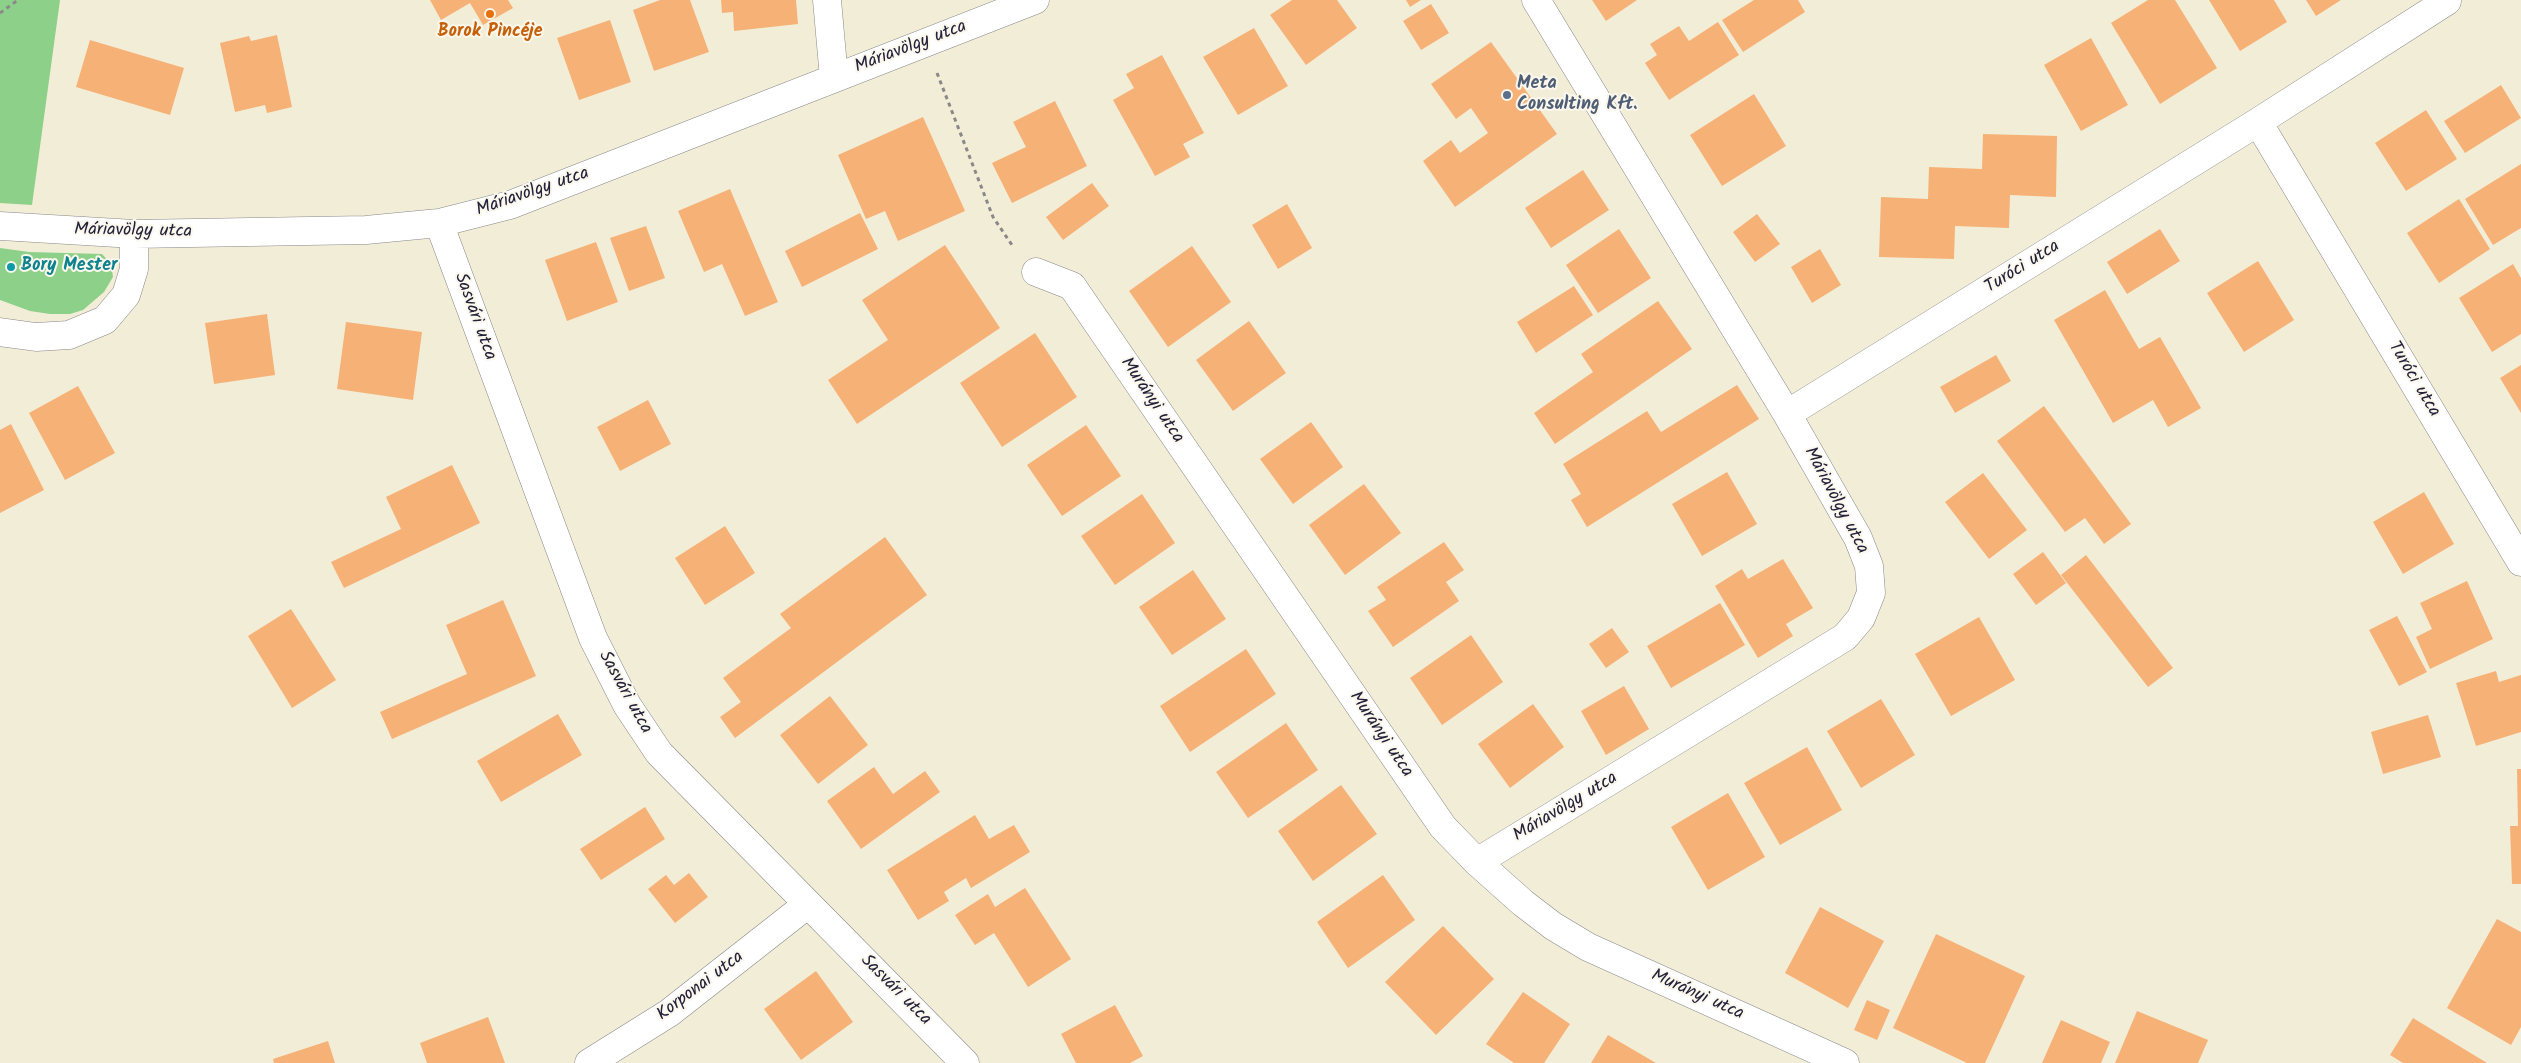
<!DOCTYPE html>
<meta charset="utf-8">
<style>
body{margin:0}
canvas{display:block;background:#f2edd7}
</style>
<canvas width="2521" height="1063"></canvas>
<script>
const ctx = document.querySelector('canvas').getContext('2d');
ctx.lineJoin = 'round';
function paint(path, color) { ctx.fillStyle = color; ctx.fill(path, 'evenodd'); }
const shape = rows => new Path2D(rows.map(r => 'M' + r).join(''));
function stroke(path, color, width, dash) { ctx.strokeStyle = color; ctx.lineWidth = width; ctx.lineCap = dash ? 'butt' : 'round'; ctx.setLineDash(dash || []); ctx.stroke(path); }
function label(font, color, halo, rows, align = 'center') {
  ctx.font = font + ' Kalam,sans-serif'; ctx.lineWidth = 4; ctx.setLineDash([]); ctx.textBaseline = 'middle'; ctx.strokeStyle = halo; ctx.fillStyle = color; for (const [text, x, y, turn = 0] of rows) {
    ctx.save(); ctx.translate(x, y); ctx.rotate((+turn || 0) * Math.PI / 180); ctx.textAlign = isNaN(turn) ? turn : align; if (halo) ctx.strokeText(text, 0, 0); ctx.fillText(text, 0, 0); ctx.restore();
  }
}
const green = shape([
 [0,0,60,0,32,205,0,203],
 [0,248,29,252,102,254,111,264,113,277,104,292,83,310,70,314,50,314,30,311,0,300]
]);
const building = shape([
 [430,0,508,0,513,8,483,25,470,3,441,20],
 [660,0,690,0,709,52,654,71,633,10],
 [721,0,796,0,798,24,734,31,733,12,722,13],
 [1292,0,1337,0,1357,28,1306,65,1270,15],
 [1406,0,1421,0,1410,7],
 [1592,0,1637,0,1606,21],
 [1754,0,1798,0,1805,12,1743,52,1722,20],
 [2148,0,2175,0,2217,68,2160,104,2111,23],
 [2209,0,2274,0,2287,22,2240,51],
 [2306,0,2341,0,2316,16],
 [1431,4,1449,33,1421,50,1403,21],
 [610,20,631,82,579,100,557,38],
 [1718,22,1739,55,1669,100,1645,63,1657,55,1650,44,1679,26,1689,41],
 [1254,28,1288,86,1238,115,1203,57],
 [277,35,292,107,267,113,265,105,235,112,220,43,249,36,251,41],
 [2091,38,2128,105,2081,131,2044,65],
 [90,40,184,68,170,115,76,87],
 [1491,42,1557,134,1455,207,1423,161,1451,140,1460,153,1488,133,1471,108,1456,119,1431,84],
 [1162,55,1204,133,1183,144,1190,157,1155,176,1113,100,1134,88,1126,74],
 [2501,85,2521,118,2465,153,2444,121],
 [1754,94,1786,146,1722,186,1690,135],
 [1055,101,1087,166,1012,203,992,163,1026,147,1013,122],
 [2426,110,2457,159,2406,191,2375,143],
 [923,117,965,211,898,241,885,211,866,219,838,155],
 [1983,134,2057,136,2056,197,2010,195,2009,228,1955,226,1954,259,1879,257,1881,197,1928,199,1929,167,1982,169],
 [2521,164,2521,228,2493,245,2465,199],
 [1583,170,1609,210,1551,248,1525,208],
 [1092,183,1109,206,1063,240,1046,217],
 [730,189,778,302,745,316,722,264,704,272,678,211],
 [2459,199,2490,249,2439,283,2407,233],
 [1287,204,1312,248,1278,269,1252,225],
 [860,213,878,249,802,287,785,251],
 [1757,214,1780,244,1755,262,1733,232],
 [646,226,665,278,629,291,610,238],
 [1619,229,1651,278,1598,313,1566,265],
 [2160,229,2180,261,2127,294,2107,262],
 [596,242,618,302,567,321,545,260],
 [945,245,1000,328,857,424,828,380,888,340,862,300],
 [1192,246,1231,302,1168,347,1129,291],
 [1820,249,1841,285,1812,303,1791,267],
 [2258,261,2294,320,2244,352,2207,293],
 [2513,264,2521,278,2521,334,2492,352,2459,298],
 [1574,286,1593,315,1536,353,1517,322],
 [2105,290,2139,349,2160,337,2201,408,2168,427,2153,400,2113,423,2054,320],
 [1658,301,1692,349,1555,444,1534,413,1593,372,1581,354],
 [267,314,275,375,214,384,205,323],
 [1249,321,1286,373,1233,411,1196,360],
 [346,322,422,332,413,400,337,389],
 [1035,333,1077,397,1002,447,960,383],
 [1996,355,2011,381,1955,413,1940,387],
 [2521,365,2521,413,2500,378],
 [1737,385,1759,419,1587,527,1571,500,1581,494,1563,464,1647,411,1661,432],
 [78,386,115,453,65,480,29,413],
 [648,400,671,444,620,471,597,427],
 [2044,406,2131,524,2104,544,2085,518,2065,532,1997,441],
 [1311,422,1343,467,1293,504,1260,459],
 [11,424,44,490,0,513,0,430],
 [1086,425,1121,476,1062,516,1027,465],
 [452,465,480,523,344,588,331,562,401,529,386,497],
 [1727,472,1757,524,1702,556,1672,504],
 [1983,473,2027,530,1989,559,1945,502],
 [1364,484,1401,533,1345,575,1309,525],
 [2424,492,2454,544,2403,574,2373,522],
 [1142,494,1175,543,1115,585,1081,536],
 [725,526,755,573,705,605,675,558],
 [885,537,927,595,735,738,720,717,741,702,723,678,791,628,780,614],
 [1444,542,1464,570,1446,582,1459,601,1393,647,1368,611,1386,600,1377,587],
 [2043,552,2066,583,2036,605,2013,574],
 [2086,555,2173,668,2148,687,2061,575],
 [1783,559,1813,608,1786,624,1793,636,1758,658,1715,586,1742,569,1748,579],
 [1193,570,1226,619,1172,655,1139,607],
 [2467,581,2493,639,2430,669,2416,637,2432,629,2420,603],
 [503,600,536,676,392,739,380,712,467,674,446,625],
 [1720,603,1745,645,1671,688,1647,646],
 [291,609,336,680,292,708,248,636],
 [2397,616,2427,672,2399,686,2369,630],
 [1979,617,2015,680,1951,716,1915,654],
 [1612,628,1629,652,1606,668,1589,644],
 [1471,635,1503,682,1442,725,1410,678],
 [1246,649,1276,694,1190,752,1160,706],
 [2496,671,2499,682,2521,675,2521,732,2476,746,2456,683],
 [1624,686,1649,729,1606,755,1581,711],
 [830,696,868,745,818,784,780,735],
 [1881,699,1915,755,1861,788,1827,731],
 [1533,704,1564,747,1510,788,1478,744],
 [558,714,582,755,501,802,477,761],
 [2428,715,2441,757,2383,774,2371,732],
 [1286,723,1318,770,1248,818,1216,772],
 [1807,747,1842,810,1780,845,1744,783],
 [874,767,893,794,925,771,940,792,861,849,827,801],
 [2517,769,2521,769,2521,884,2512,884,2510,826,2518,826],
 [1341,785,1377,834,1313,881,1278,831],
 [1728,793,1765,857,1708,890,1671,827],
 [645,807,665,839,601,880,580,849],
 [975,815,989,839,1014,825,1030,852,971,888,966,878,944,892,949,901,918,920,887,870],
 [689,873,708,897,675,923,648,889,666,875,674,885],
 [1383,875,1415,920,1348,968,1317,922],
 [1025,888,1071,959,1028,987,994,933,975,945,955,915,988,894,995,907],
 [1820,907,1884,941,1848,1008,1785,973],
 [2497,919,2521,932,2521,1027,2511,1045,2447,1008],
 [1443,926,1494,979,1436,1035,1385,982],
 [1936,934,2025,976,1985,1063,1967,1063,1893,1028],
 [816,971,853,1022,801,1060,764,1009],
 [1523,992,1570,1024,1544,1063,1514,1063,1486,1044],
 [1867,1000,1890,1010,1877,1040,1854,1030],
 [1115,1005,1143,1056,1130,1063,1076,1063,1061,1034],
 [2137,1011,2208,1040,2198,1063,2115,1063],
 [488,1017,505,1063,427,1063,420,1043],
 [2413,1018,2487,1063,2403,1063,2390,1055],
 [2061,1020,2110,1042,2101,1063,2042,1063],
 [1608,1035,1656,1063,1591,1063],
 [328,1041,335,1063,274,1063,273,1059]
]);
const path = shape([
 [0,13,18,0],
 [937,73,993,217,1014,248]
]);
const minor = shape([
 [827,0,834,78],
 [2258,122,2521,562],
 [439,223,593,638,627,705,659,753,965,1063],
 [0,226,134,234,366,230,439,223,510,205,1035,0],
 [1036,272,1072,286,1443,827,1477,862,1523,903,1553,926,1588,947,1845,1063],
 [0,332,36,337,69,335,105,320,126,295,134,269,134,234],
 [1787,414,2258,122,2447,1],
 [1477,862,1845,637,1861,618,1871,593,1869,566,1858,538,1787,414,1536,0],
 [589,1063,669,1013,808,904]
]);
const markers = [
 [490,14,5,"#e8710a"],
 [1507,95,5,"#5c6f8a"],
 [11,267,5,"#0f9aa8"]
];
const foodNames = [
 ["Borok Pincéje",490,33]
];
const streetNames = [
 ["Máriavölgy utca",911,48,-21],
 ["Máriavölgy utca",533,193,-19],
 ["Máriavölgy utca",133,232,1],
 ["Turóci utca",2023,268,-32],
 ["Sasvári utca",474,317,70],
 ["Turóci utca",2413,380,59],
 ["Murányi utca",1151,401,56],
 ["Máriavölgy utca",1835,501,62],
 ["Sasvári utca",624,693,61],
 ["Murányi utca",1380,735,56],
 ["Máriavölgy utca",1566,808,-31],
 ["Korponai utca",701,987,-37],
 ["Sasvári utca",895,991,45],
 ["Murányi utca",1697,996,24]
];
const serviceNames = [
 ["Meta",1517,85],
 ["Consulting Kft.",1517,106]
];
const cultureNames = [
 ["Bory Mester",21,267]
];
paint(green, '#8dd089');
paint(building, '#f6b177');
stroke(minor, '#8a8889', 29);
stroke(path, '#8a8889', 3, [4, 4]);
stroke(minor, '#fff', 28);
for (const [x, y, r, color] of markers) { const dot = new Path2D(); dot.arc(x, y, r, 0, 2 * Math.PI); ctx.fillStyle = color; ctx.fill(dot); stroke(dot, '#fbf7ec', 2); }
label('bold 18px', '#c56008', '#fbf7ec', foodNames);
label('18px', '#22223b', '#fbf7ec', streetNames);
label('bold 18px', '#4e5e75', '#fbf7ec', serviceNames, 'left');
label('bold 18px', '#0d838f', '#fbf7ec', cultureNames, 'left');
</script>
